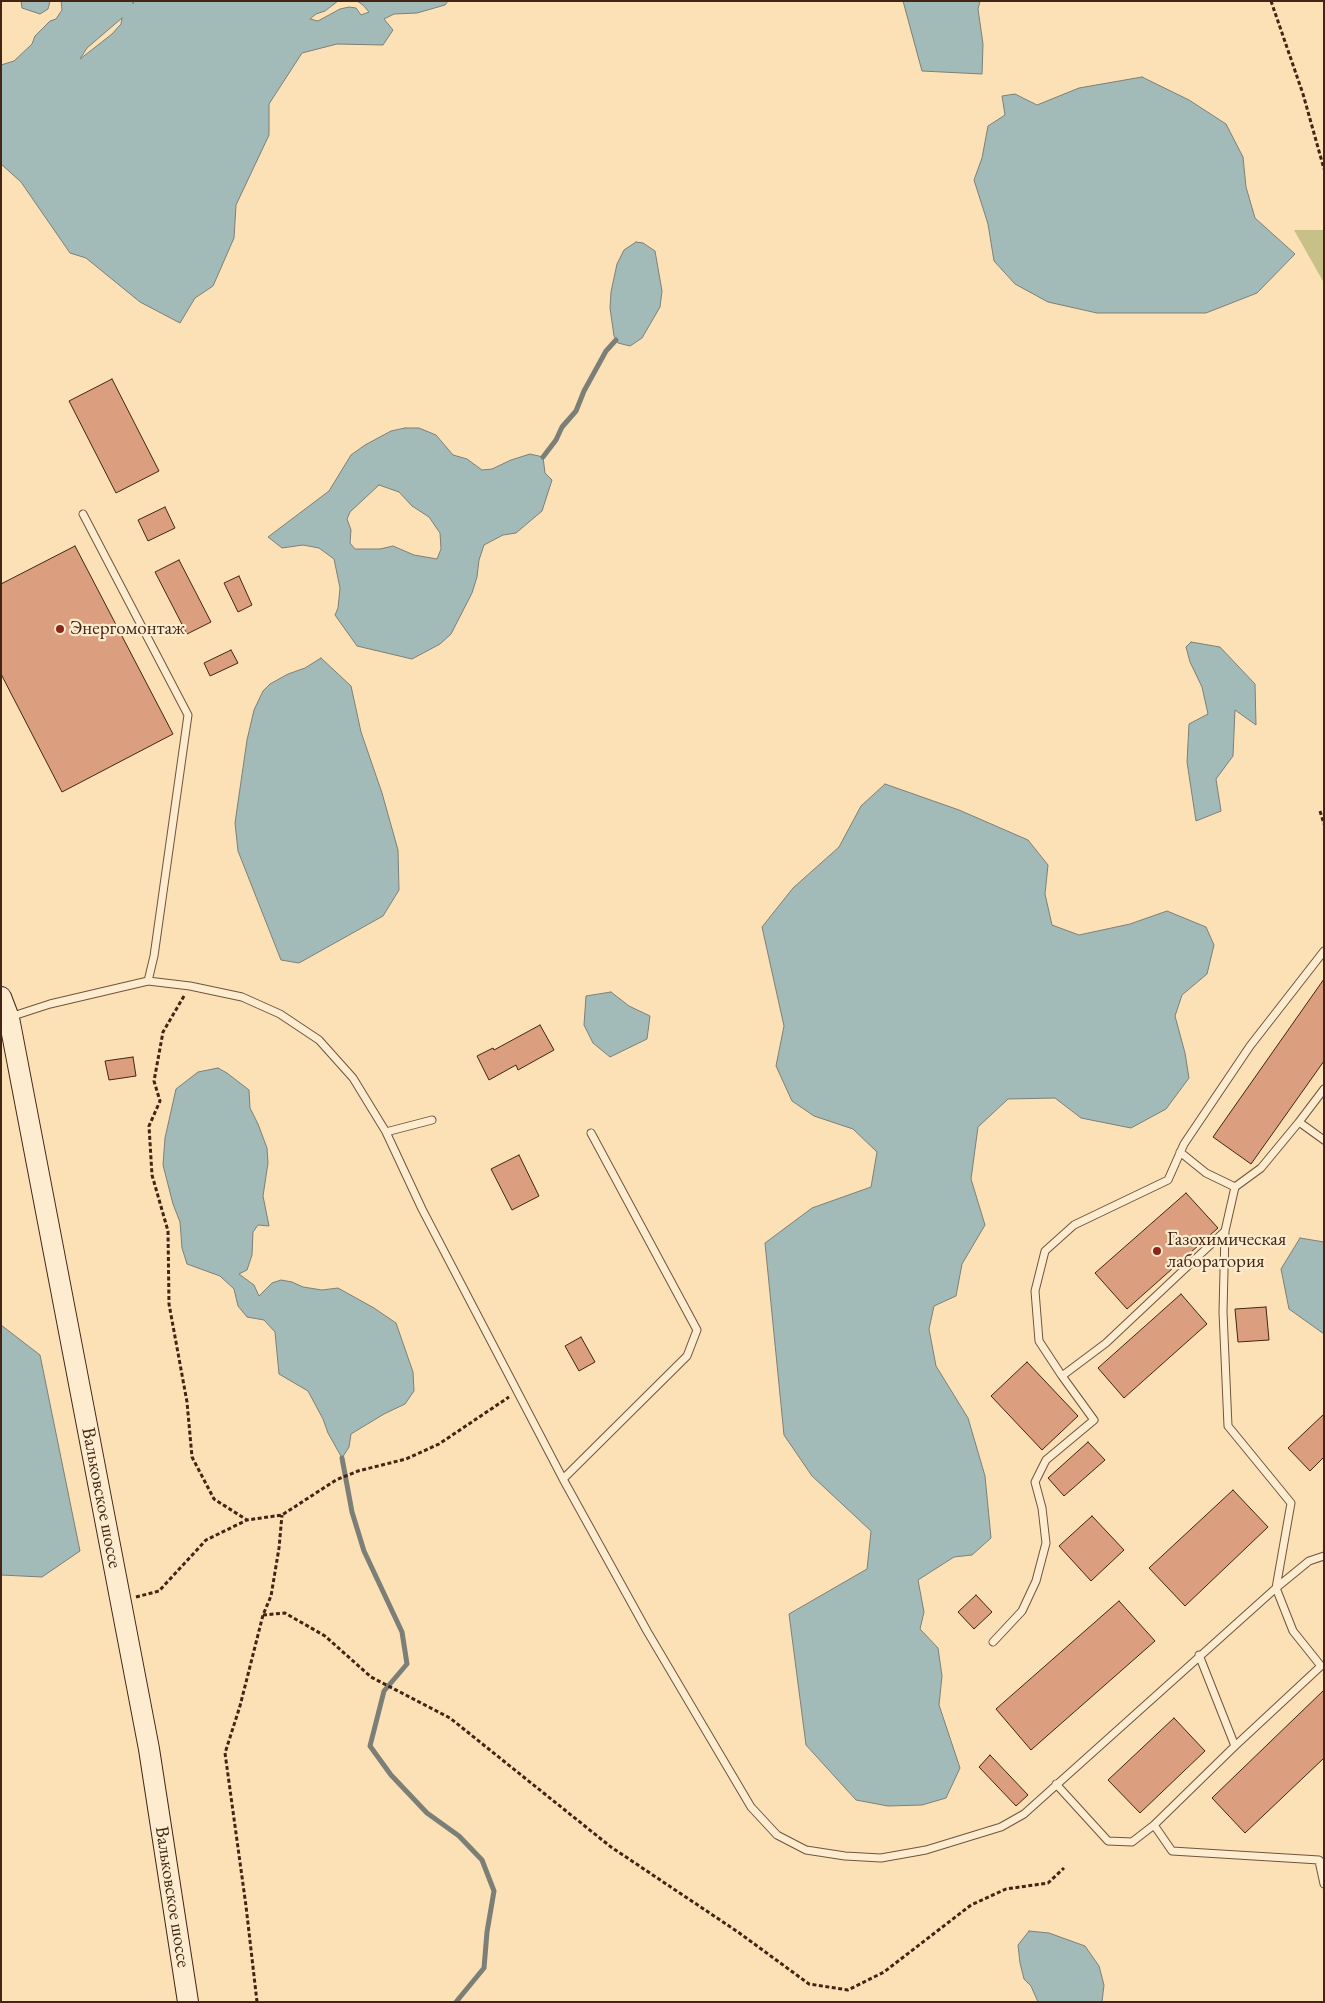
<!DOCTYPE html>
<meta charset="utf-8">
<style>
body{margin:0}
#map{position:relative;width:1325px;height:2003px;overflow:hidden;background:#fce1b6;font-family:"EB Garamond",serif}
canvas{display:block}
.frame{position:absolute;inset:0;border:2px solid #422515;pointer-events:none}
</style>
<div id="map">
<canvas width="1325" height="2003"></canvas>
<div class="frame"></div>
</div>
<script>
const ctx = document.querySelector('canvas').getContext('2d');
ctx.lineJoin = 'round';
function paint(path, color) { ctx.fillStyle = color; ctx.fill(path, 'evenodd'); }
const shape = rows => new Path2D(rows.map(r => 'M' + r).join(''));
function stroke(path, color, width, dash) { ctx.strokeStyle = color; ctx.lineWidth = width; ctx.lineCap = dash ? 'butt' : 'round'; ctx.setLineDash(dash || []); ctx.stroke(path); }
function label(font, color, halo, rows, align = 'center') {
  ctx.font = font + ' "EB Garamond",serif'; ctx.lineWidth = 4.5; ctx.setLineDash([]); ctx.textBaseline = 'middle'; ctx.strokeStyle = halo; ctx.fillStyle = color; for (const [text, x, y, turn = 0] of rows) {
    ctx.save(); ctx.translate(x, y); ctx.rotate((+turn || 0) * Math.PI / 180); ctx.textAlign = isNaN(turn) ? turn : align; if (halo) ctx.strokeText(text, 0, 0); ctx.fillText(text, 0, 0); ctx.restore();
  }
}
const green = shape([
 [1294,230,1324,230,1324,283]
]);
const water = shape([
 [21,1,50,1,48,9,40,14,22,8,21,1],
 [61,1,133,1,133,4,134,1,338,1,325,11,316,14,310,19,318,21,340,9,349,7,356,8,361,15,369,12,363,5,357,1,448,1,445,5,417,13,394,14,384,19,393,30,383,45,337,44,302,53,269,104,269,135,236,205,234,238,213,286,195,298,180,323,140,302,86,258,70,253,21,182,1,164,1,65,14,61,32,44,35,36,50,21,56,19,62,10,61,1],
 [122,18,121,24,112,34,80,59,87,48,122,18],
 [903,1,980,1,978,9,983,44,982,74,922,71,903,1],
 [1142,77,1189,100,1226,124,1243,157,1246,187,1255,218,1295,254,1257,293,1206,313,1097,313,1048,302,1015,284,994,261,988,224,974,180,982,158,988,126,1005,115,1002,96,1015,94,1037,105,1079,88,1142,77],
 [636,242,643,243,655,251,662,291,660,307,642,338,630,346,618,343,614,336,610,308,611,292,617,264,624,250,636,242],
 [405,428,419,428,436,435,453,455,467,459,482,470,492,469,511,460,530,454,543,457,545,473,552,480,542,511,516,533,503,535,484,545,479,560,477,577,472,593,451,634,440,644,412,659,357,646,335,615,338,608,340,588,334,559,319,548,303,545,282,548,268,537,329,491,351,455,365,445,391,431,405,428],
 [379,485,399,492,412,506,429,517,440,533,441,549,437,559,414,555,393,546,380,549,355,549,350,543,351,530,347,519,350,512,379,485],
 [1191,642,1220,647,1255,684,1256,725,1235,710,1233,756,1216,779,1221,811,1196,821,1187,762,1189,724,1208,714,1202,687,1190,662,1186,647,1191,642],
 [321,658,351,686,361,732,382,793,398,850,399,890,383,916,299,963,281,960,238,851,235,823,247,740,254,710,263,691,270,684,288,674,305,668,321,658],
 [885,784,959,810,1028,840,1048,865,1045,894,1052,925,1079,935,1130,924,1167,911,1206,927,1214,945,1207,974,1182,995,1175,1016,1185,1053,1189,1078,1166,1109,1131,1128,1081,1118,1055,1098,1008,1099,978,1127,971,1179,985,1225,962,1264,956,1296,934,1306,929,1329,936,1366,968,1418,985,1476,991,1538,972,1555,954,1557,918,1580,924,1612,920,1629,938,1648,942,1676,939,1705,960,1768,946,1798,922,1805,888,1806,856,1800,806,1745,789,1614,867,1569,871,1531,812,1476,784,1435,765,1243,812,1208,871,1187,877,1152,853,1129,814,1116,792,1101,776,1066,784,1026,762,927,793,888,839,847,861,806,885,784],
 [611,992,629,1006,650,1016,647,1039,610,1057,593,1043,584,1025,586,996,611,992],
 [218,1068,227,1073,249,1090,250,1108,258,1124,267,1148,268,1163,263,1196,269,1226,258,1225,253,1232,252,1255,247,1270,239,1274,254,1285,259,1296,272,1283,281,1280,292,1282,303,1287,322,1290,338,1288,374,1308,396,1323,413,1372,414,1391,405,1404,384,1414,351,1434,349,1447,342,1458,328,1433,323,1419,308,1391,279,1374,275,1332,264,1320,247,1317,238,1306,234,1289,220,1276,187,1264,182,1248,180,1222,173,1204,163,1165,165,1138,176,1089,198,1072,218,1068],
 [1300,1238,1324,1242,1324,1334,1289,1309,1281,1269,1300,1238],
 [1,1325,40,1355,80,1551,42,1577,1,1575,1,1325],
 [1029,1931,1049,1933,1085,1946,1099,1966,1104,1985,1102,2002,1038,2002,1031,1986,1024,1979,1020,1963,1018,1945,1029,1931]
]);
const stream = shape([
 [543,457,556,440,562,427,576,411,584,391,606,351,616,340],
 [342,1458,352,1512,364,1551,402,1632,407,1664,384,1691,370,1746,391,1775,427,1813,459,1836,482,1860,494,1891,487,1932,484,1968,456,2002]
]);
const building = shape([
 [112,379,159,471,116,493,69,401,112,379],
 [165,507,175,528,148,541,138,520,165,507],
 [75,546,173,734,62,792,1,674,1,584,75,546],
 [179,560,211,622,187,634,155,572,179,560],
 [239,576,252,605,238,612,224,583,239,576],
 [231,650,238,663,210,676,204,663,231,650],
 [1324,979,1324,1061,1251,1164,1213,1137,1324,979],
 [540,1025,554,1050,518,1070,516,1065,489,1080,477,1056,493,1048,494,1050,540,1025],
 [133,1057,136,1076,109,1080,105,1061,133,1057],
 [519,1155,539,1196,512,1210,491,1169,519,1155],
 [1186,1193,1218,1228,1127,1309,1095,1273,1186,1193],
 [1181,1294,1207,1324,1124,1398,1098,1368,1181,1294],
 [1266,1307,1269,1340,1238,1342,1235,1309,1266,1307],
 [581,1337,595,1362,579,1371,565,1346,581,1337],
 [1027,1362,1078,1416,1042,1450,991,1396,1027,1362],
 [1324,1414,1324,1457,1310,1471,1288,1448,1324,1414],
 [1088,1442,1105,1460,1064,1496,1048,1478,1088,1442],
 [1233,1490,1268,1527,1185,1606,1149,1568,1233,1490],
 [1092,1516,1124,1550,1091,1581,1059,1546,1092,1516],
 [976,1595,992,1612,974,1629,958,1612,976,1595],
 [1119,1601,1155,1641,1031,1750,996,1709,1119,1601],
 [1324,1690,1324,1758,1245,1833,1212,1798,1324,1690],
 [1174,1718,1205,1751,1140,1813,1108,1780,1174,1718],
 [990,1755,1028,1795,1016,1806,979,1767,990,1755]
]);
const path = shape([
 [1271,1,1303,94,1324,169],
 [1320,811,1324,824],
 [184,996,163,1032,154,1081,160,1101,149,1126,152,1175,168,1231,169,1304,187,1402,192,1457,214,1499,247,1520],
 [136,1597,159,1591,206,1540,247,1520,282,1515,336,1480,358,1471,406,1459,439,1444,509,1397],
 [263,1615,285,1613,325,1636,371,1677,450,1718,611,1847,738,1932,809,1984,848,1990,884,1972,971,1905,1006,1889,1048,1883,1064,1868],
 [257,2002,246,1906,225,1753,240,1706,263,1615,271,1596,279,1548,282,1515]
]);
const lane = shape([
 [83,514,188,715,154,956,148,981],
 [10,1017,50,1004,148,981,190,986,242,997,280,1014,319,1040,353,1078,386,1132,422,1209,563,1479,647,1631,751,1807,777,1835,806,1850,845,1856,881,1858,926,1850,1001,1827,1024,1814,1276,1588,1291,1503,1228,1426,1223,1312,1225,1231,1235,1187],
 [1324,1089,1299,1122,1324,1140],
 [386,1132,432,1120],
 [1180,1152,1206,1173,1235,1187,1261,1168,1299,1122],
 [1225,1231,1106,1343,1062,1376,1039,1341,1035,1291,1045,1251,1074,1225,1168,1180,1184,1144,1250,1046,1324,951],
 [563,1479,687,1356,697,1330,591,1133],
 [993,1642,1022,1611,1036,1581,1046,1543,1042,1508,1035,1482,1046,1460,1094,1420,1062,1376],
 [1199,1655,1235,1746,1154,1825,1172,1851,1319,1860,1324,1865],
 [1235,1746,1321,1666,1293,1631,1276,1588,1309,1561,1324,1556],
 [1056,1784,1108,1841,1132,1842,1154,1825],
 [1319,1861,1324,1884]
]);
const secondary = shape([
 [1,997,9,1018,149,1749,188,2002]
]);
const markers = [
 [60,629,5,"#8f2418"],
 [1157,1251,5,"#8f2418"]
];
const poiNames = [
 ["Энергомонтаж",70,629],
 ["Газохимическая",1167,1240],
 ["лаборатория",1167,1262]
];
const streetNames = [
 ["Вальковское шоссе",101,1498,79],
 ["Вальковское шоссе",172,1897,81]
];
paint(green, '#c7c188');
paint(water, '#a3bbb8');
stroke(water, '#7c7f77', 1);
stroke(stream, '#7c7f77', 5);
paint(building, '#db9e7f');
stroke(building, '#422515', 1);
stroke(lane, '#70543d', 9);
stroke(secondary, '#422515', 22);
stroke(path, '#422515', 3, [4, 2.5]);
stroke(lane, '#fdecd0', 7);
stroke(secondary, '#fdecd0', 20);
for (const [x, y, r, color] of markers) { const dot = new Path2D(); dot.arc(x, y, r, 0, 2 * Math.PI); ctx.fillStyle = color; ctx.fill(dot); stroke(dot, '#fdecd0', 2); }
label('19px', '#422515', '#fdecd0', poiNames, 'left');
label('19px', '#422515', '#fdecd0', streetNames);
</script>
